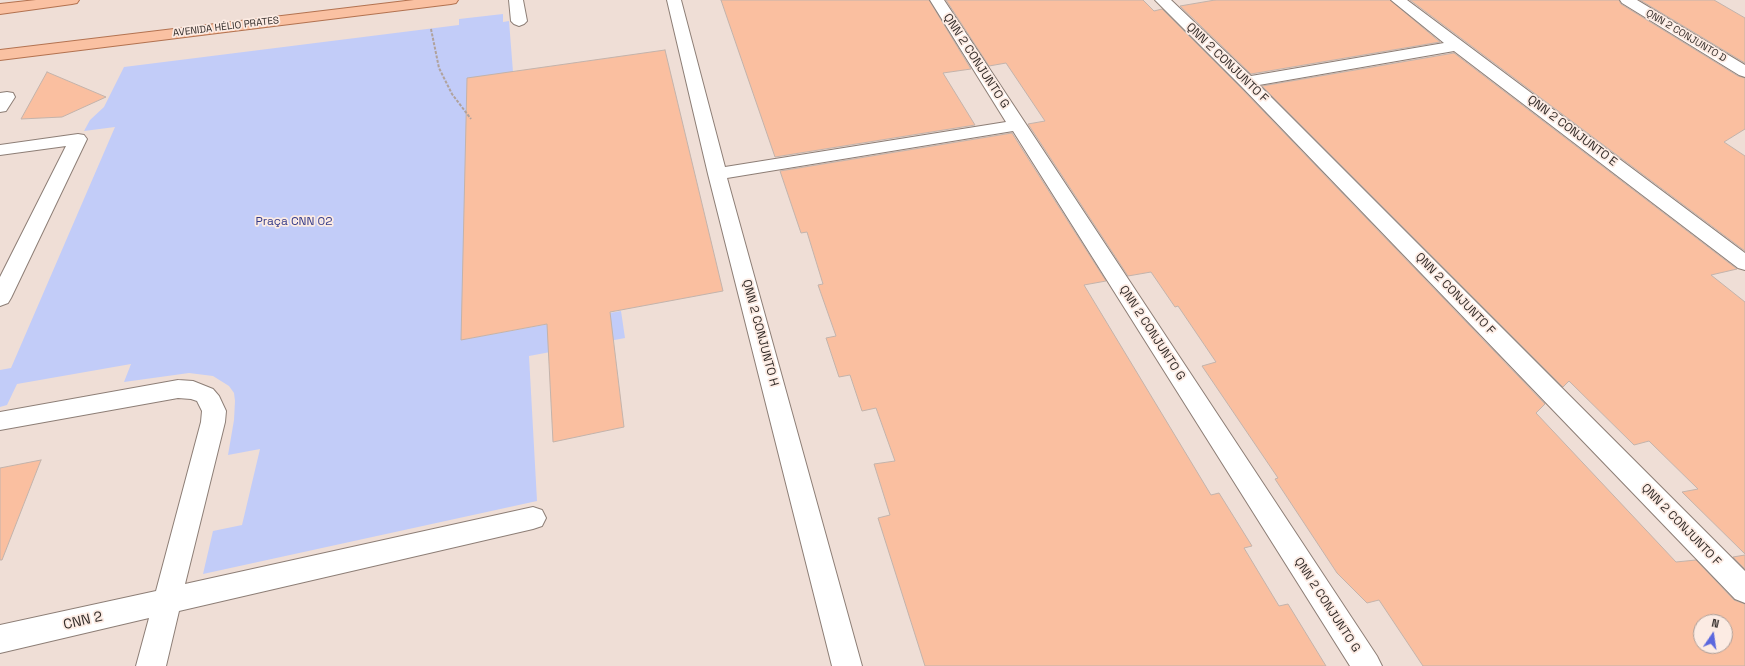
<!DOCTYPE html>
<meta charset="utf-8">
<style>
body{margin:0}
#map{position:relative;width:1745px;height:666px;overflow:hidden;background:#efded6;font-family:"Space Grotesk",sans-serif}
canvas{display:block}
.north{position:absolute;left:1693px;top:614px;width:40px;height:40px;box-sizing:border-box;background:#fcebe3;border:1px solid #ac9f99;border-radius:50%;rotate:13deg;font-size:11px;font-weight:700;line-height:16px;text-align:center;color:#352e2b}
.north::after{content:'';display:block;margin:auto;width:14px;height:18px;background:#5b67de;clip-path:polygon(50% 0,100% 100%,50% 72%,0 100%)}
</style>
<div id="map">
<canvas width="1745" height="666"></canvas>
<div class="north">N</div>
</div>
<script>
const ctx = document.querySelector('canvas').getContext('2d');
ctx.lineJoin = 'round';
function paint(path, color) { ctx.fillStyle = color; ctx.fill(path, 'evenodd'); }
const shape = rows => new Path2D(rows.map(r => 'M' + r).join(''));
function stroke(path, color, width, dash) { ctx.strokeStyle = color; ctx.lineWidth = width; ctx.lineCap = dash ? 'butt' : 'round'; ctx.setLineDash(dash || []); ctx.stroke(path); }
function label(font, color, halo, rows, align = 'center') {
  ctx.font = font + ' "Space Grotesk",sans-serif'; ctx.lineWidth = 3.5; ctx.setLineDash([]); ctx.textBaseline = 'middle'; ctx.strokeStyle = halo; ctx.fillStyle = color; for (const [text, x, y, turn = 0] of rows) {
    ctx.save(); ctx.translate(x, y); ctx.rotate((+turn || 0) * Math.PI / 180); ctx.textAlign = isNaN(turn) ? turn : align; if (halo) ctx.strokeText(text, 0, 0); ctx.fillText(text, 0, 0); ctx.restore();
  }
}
const green = shape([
 [503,14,503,22,509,21,513,72,466,339,621,311,625,338,529,356,537,501,203,574,213,531,242,525,260,449,228,455,234,420,235,401,234,393,229,386,213,376,189,373,124,382,131,364,17,384,7,405,0,407,0,370,11,368,115,127,84,131,90,120,104,107,124,67,459,25,459,19]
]);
const building = shape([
 [721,0,929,0,971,69,943,73,975,125,775,157,721,0],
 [946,0,1143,0,1154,11,1162,9,1240,87,1545,404,1536,413,1676,562,1696,560,1734,600,1745,604,1745,666,1423,666,1379,600,1367,603,1337,573,1275,479,1278,478,1202,366,1216,362,1178,306,1175,307,1151,272,1128,276,1028,124,1045,121,1006,63,989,66,946,0],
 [1701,622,1725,622,1725,646,1701,646,1701,622],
 [1215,0,1390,0,1440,42,1251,74,1180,6,1215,0],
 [1410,0,1619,0,1621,4,1738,76,1745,78,1745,129,1724,142,1745,156,1745,251,1410,0],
 [1640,0,1714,0,1745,18,1745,63,1640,0],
 [665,50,723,291,610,312,624,427,553,442,547,324,461,340,467,78,665,50],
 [1454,53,1737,269,1711,275,1745,302,1745,554,1682,492,1698,489,1649,441,1634,445,1569,381,1563,387,1262,86,1454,53],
 [47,72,106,97,62,117,21,119,47,72],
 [1012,133,1106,281,1084,285,1211,495,1219,493,1252,546,1244,548,1279,606,1288,604,1326,666,925,666,878,518,890,515,874,464,895,461,876,408,862,411,850,375,839,377,826,338,836,336,818,285,823,284,807,232,801,233,780,171,1012,133],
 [41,460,2,560,0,560,0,468,41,460],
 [1745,555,1745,569,1733,557,1745,555]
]);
const path = shape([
 [431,29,439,68,452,94,471,119]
]);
const minor = shape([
 [509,0,523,0,527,21,524,24,519,26,514,24,511,21,509,0],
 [667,0,681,0,725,167,1006,122,930,0,944,0,1377,656,1382,666,1350,666,1013,131,727,178,862,666,832,666,708,174,667,0],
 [1155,0,1171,0,1251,76,1444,43,1391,0,1407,0,1745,253,1745,270,1738,268,1454,51,1259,85,1745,571,1745,603,1735,599,1241,86,1155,0],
 [1620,0,1637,0,1745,65,1745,77,1739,75,1622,3,1620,0],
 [7,92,13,93,15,97,6,111,0,112,0,93,7,92],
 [78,134,84,135,87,139,11,298,8,303,0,306,0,277,66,146,0,155,0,145,78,134],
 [178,380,193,381,213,389,219,396,226,411,225,422,185,584,533,507,542,510,546,518,542,526,533,529,179,611,166,666,136,666,149,618,0,653,0,625,156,591,201,422,202,411,197,401,191,399,178,398,0,430,0,412,178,380]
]);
const major = shape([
 [36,0,79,0,77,3,72,4,0,14,0,4,36,0],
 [414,0,458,0,456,3,451,4,0,60,0,50,414,0]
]);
const farStreetnames = [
 ["AVENIDA HÉLIO PRATES",226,27,-7],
 ["QNN 2 CONJUNTO D",1686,36,31]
];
const streetNames = [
 ["QNN 2 CONJUNTO G",976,61,57],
 ["QNN 2 CONJUNTO F",1227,63,44],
 ["QNN 2 CONJUNTO E",1572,131,37],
 ["QNN 2 CONJUNTO F",1455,294,46],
 ["QNN 2 CONJUNTO H",760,333,75],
 ["QNN 2 CONJUNTO G",1152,333,57],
 ["QNN 2 CONJUNTO F",1681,525,46],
 ["QNN 2 CONJUNTO G",1327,605,57]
];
const parkNames = [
 ["Praça CNN 02",294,222]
];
const nearStreetnames = [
 ["CNN 2",83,621,-13]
];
paint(green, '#c2ccf8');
paint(building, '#fabfa0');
stroke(building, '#c3b3ab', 1);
stroke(minor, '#8d7e76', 2);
stroke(major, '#b37250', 2);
stroke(path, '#b0a29c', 2, [3, 1.5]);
paint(minor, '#fff');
paint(major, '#fac1a2');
label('10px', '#352e2b', '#fcebe3', farStreetnames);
label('12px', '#352e2b', '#fcebe3', streetNames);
label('12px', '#353c8a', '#fcebe3', parkNames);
label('14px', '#352e2b', '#fcebe3', nearStreetnames);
</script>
